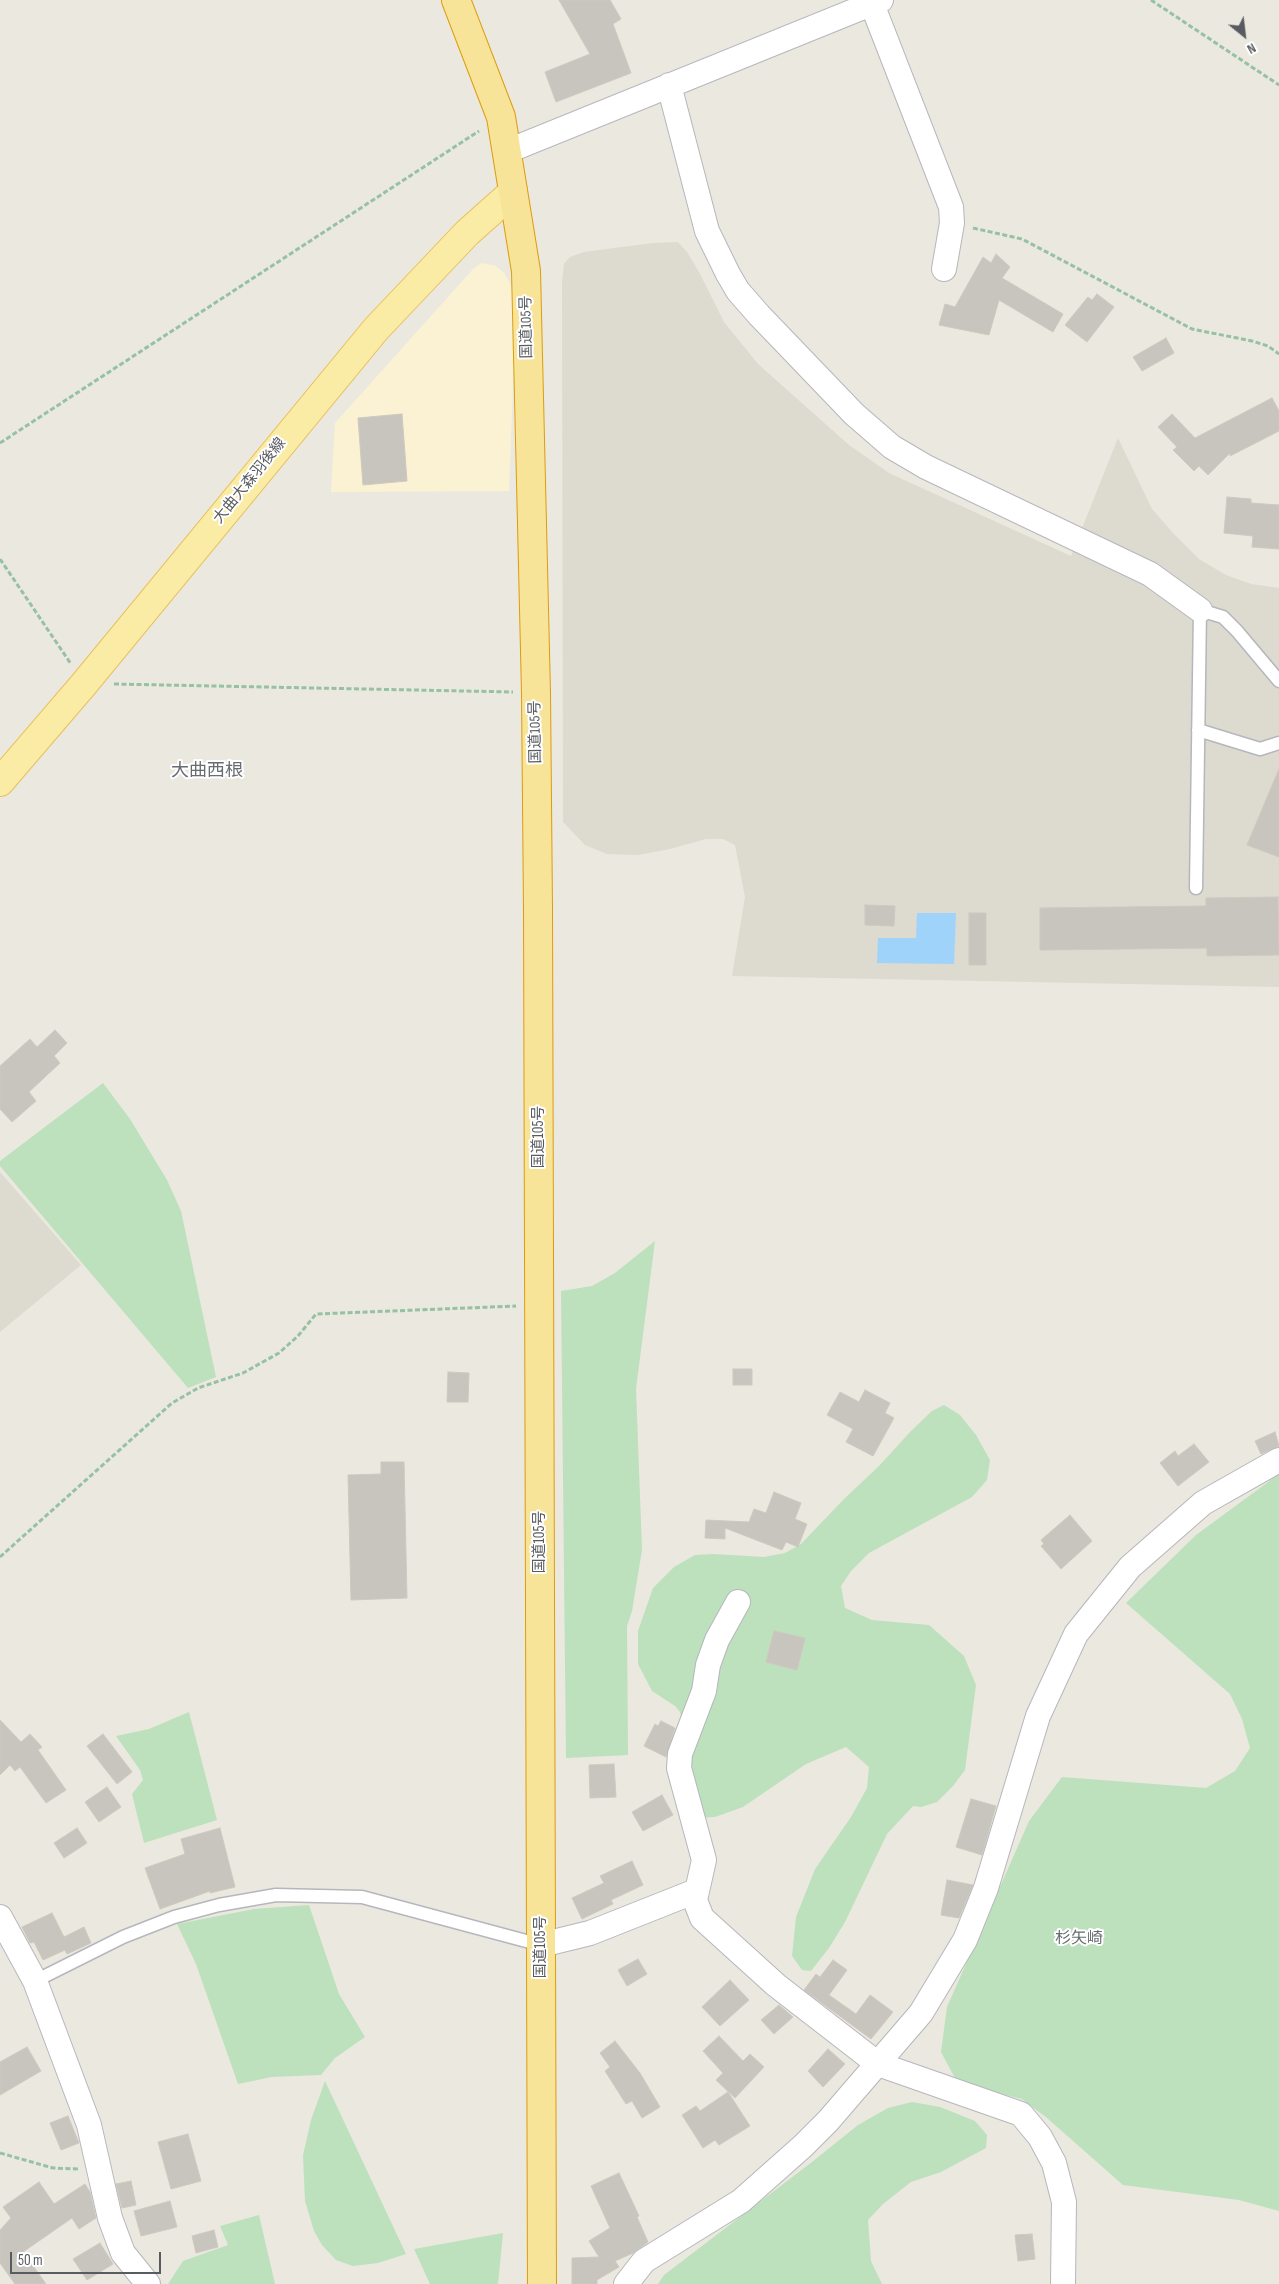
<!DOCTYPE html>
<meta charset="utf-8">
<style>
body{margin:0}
#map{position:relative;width:1279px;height:2284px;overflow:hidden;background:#ebe8df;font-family:"Sofia Sans Condensed",sans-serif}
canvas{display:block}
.north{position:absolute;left:1219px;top:10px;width:50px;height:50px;-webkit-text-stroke:4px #fff;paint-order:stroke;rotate:151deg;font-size:14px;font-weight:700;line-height:20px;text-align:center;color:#585b60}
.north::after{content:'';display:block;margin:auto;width:18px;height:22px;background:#585b60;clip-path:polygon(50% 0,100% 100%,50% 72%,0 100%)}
.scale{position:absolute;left:10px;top:2252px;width:151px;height:22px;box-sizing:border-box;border:2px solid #585b60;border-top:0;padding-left:6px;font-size:15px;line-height:18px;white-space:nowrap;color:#585b60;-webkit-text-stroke:4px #fff;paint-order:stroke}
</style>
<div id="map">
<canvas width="1279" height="2284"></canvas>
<div class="north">N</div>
<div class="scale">50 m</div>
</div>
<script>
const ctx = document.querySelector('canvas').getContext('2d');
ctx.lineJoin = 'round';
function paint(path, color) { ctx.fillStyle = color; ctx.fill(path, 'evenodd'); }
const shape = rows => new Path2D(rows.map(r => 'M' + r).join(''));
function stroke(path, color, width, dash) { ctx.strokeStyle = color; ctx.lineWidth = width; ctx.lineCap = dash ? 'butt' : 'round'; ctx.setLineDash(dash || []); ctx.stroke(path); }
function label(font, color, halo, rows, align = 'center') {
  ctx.font = font + ' "Sofia Sans Condensed","Noto Sans JP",sans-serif'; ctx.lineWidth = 4; ctx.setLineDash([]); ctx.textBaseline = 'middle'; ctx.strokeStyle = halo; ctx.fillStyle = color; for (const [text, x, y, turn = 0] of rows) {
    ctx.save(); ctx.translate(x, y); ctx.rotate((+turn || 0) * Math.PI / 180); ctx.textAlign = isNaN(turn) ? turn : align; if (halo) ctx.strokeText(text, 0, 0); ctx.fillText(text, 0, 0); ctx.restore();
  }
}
const commercial = shape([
 [482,263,496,266,504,273,510,283,516,304,509,491,331,492,335,423,474,268]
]);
const education = shape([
 [678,242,687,252,699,272,724,322,758,364,849,445,889,473,1071,556,1118,438,1152,509,1172,532,1199,559,1226,575,1251,584,1279,588,1279,987,732,976,745,897,735,845,723,839,706,839,670,849,638,855,607,854,585,845,563,822,562,281,564,264,570,257,584,252,653,243],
 [0,1172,81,1265,0,1332]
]);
const green = shape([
 [103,1083,130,1119,167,1180,181,1211,216,1377,188,1388,0,1166,0,1161],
 [655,1241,636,1389,642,1550,632,1611,627,1626,628,1755,566,1758,561,1291,592,1286,615,1273],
 [944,1405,960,1415,976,1435,990,1460,987,1480,972,1497,869,1553,851,1571,841,1586,845,1608,872,1620,929,1625,964,1656,976,1685,965,1770,953,1786,937,1802,921,1807,913,1806,887,1834,845,1922,829,1948,811,1971,802,1970,792,1956,796,1917,815,1869,851,1817,867,1788,869,1767,846,1747,806,1764,743,1807,715,1817,699,1818,680,1712,675,1706,652,1691,638,1664,638,1631,653,1588,674,1567,695,1555,714,1554,764,1557,785,1553,801,1544,844,1499,879,1466,911,1431,932,1411],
 [1279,1474,1279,2211,1239,2200,1123,2185,1047,2118,1022,2099,983,2089,955,2078,941,2052,947,2007,1029,1821,1062,1777,1206,1788,1235,1771,1250,1748,1242,1719,1230,1694,1126,1603,1196,1535],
 [189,1712,217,1820,144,1843,132,1794,143,1780,140,1770,116,1736,149,1729],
 [309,1905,339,1994,365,2037,335,2058,321,2075,272,2077,238,2084,196,1964,177,1924,254,1909],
 [325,2081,406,2254,378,2263,353,2266,336,2260,322,2245,314,2231,305,2201,303,2155,311,2120],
 [912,2102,940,2107,975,2121,987,2135,986,2148,941,2172,911,2182,883,2204,868,2220,871,2261,882,2284,658,2284,664,2275,812,2162,858,2125,888,2108],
 [259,2215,275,2284,168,2284,183,2261,228,2245,220,2226],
 [503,2233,498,2284,430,2284,414,2249]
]);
const water = shape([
 [917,913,956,913,954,964,877,963,878,938,916,938]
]);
const building = shape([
 [559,0,610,0,621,19,613,24,631,73,556,102,545,72,590,54,559,0],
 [996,254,1010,267,1002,278,1063,314,1053,332,999,300,989,335,939,325,945,304,955,307,983,257,991,263,996,254],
 [1097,294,1114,307,1087,342,1065,325,1088,297,1092,300,1097,294],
 [1166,338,1174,353,1142,371,1133,357,1166,338],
 [1272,398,1279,411,1279,431,1230,456,1230,453,1208,475,1199,466,1194,471,1173,450,1177,447,1158,427,1172,414,1195,438,1272,398],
 [402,414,407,481,363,485,358,418,402,414],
 [1227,497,1251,499,1251,503,1279,505,1279,549,1252,547,1253,536,1224,533,1227,497],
 [1279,769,1279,857,1247,845,1279,769],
 [1278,897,1279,955,1207,956,1207,948,1040,950,1040,908,1206,906,1206,898,1278,897],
 [865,905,895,906,894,926,865,925,865,905],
 [969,913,986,913,986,965,969,965,969,913],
 [55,1030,67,1043,54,1056,60,1063,29,1092,36,1101,12,1122,0,1109,0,1066,30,1039,37,1047,55,1030],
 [733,1369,752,1369,752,1385,733,1385,733,1369],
 [448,1372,469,1373,468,1402,447,1402,448,1372],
 [865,1390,890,1403,885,1413,894,1418,873,1456,846,1442,853,1429,827,1415,840,1392,859,1402,865,1390],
 [1275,1432,1279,1446,1261,1454,1255,1441,1275,1432],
 [1194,1444,1209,1462,1178,1486,1160,1463,1175,1451,1178,1456,1194,1444],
 [381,1462,404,1462,407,1598,351,1600,348,1475,381,1474,381,1462],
 [774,1492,801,1503,795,1519,807,1524,798,1547,786,1542,782,1550,725,1528,725,1539,705,1538,706,1520,749,1522,754,1509,766,1513,774,1492],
 [1070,1515,1092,1541,1061,1569,1041,1546,1044,1544,1041,1540,1070,1515],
 [774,1631,805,1638,797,1670,766,1662,774,1631],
 [0,1720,21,1742,30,1734,42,1747,38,1750,66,1790,46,1803,20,1767,15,1771,10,1765,0,1775,0,1720],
 [661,1721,675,1728,666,1757,644,1746,655,1724,658,1726,661,1721],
 [103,1734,132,1772,117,1784,87,1746,103,1734],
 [614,1764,616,1797,590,1798,589,1765,614,1764],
 [107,1787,121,1807,99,1822,85,1802,107,1787],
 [662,1795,673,1815,643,1831,632,1812,662,1795],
 [971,1799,996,1806,982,1855,956,1847,971,1799],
 [77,1828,87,1843,64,1858,54,1843,77,1828],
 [220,1828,235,1887,210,1893,210,1891,160,1909,145,1868,185,1854,181,1839,220,1828],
 [632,1861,643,1885,611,1900,613,1904,582,1919,572,1898,604,1883,600,1876,632,1861],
 [947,1880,973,1885,959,1918,941,1915,947,1880],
 [52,1913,64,1937,84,1927,91,1943,67,1954,65,1950,43,1960,34,1942,30,1943,22,1927,52,1913],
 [638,1959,647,1974,627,1986,618,1970,638,1959],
 [833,1960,847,1970,829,1995,856,2014,870,1995,893,2012,871,2039,804,1990,816,1974,820,1977,833,1960],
 [730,1980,749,2000,720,2026,702,2007,730,1980],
 [779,2005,793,2017,774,2034,761,2020,779,2005],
 [719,2036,743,2061,750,2054,764,2067,735,2098,716,2080,723,2073,703,2051,719,2036],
 [615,2041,640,2073,660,2107,642,2118,632,2101,626,2104,605,2071,610,2067,600,2053,615,2041],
 [27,2047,41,2071,0,2095,0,2062,27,2047],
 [828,2049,845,2064,823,2087,808,2071,828,2049],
 [728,2092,750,2126,719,2145,715,2140,703,2148,682,2115,696,2106,700,2111,728,2092],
 [68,2116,79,2143,61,2150,50,2123,68,2116],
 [188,2134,201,2181,171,2189,158,2142,188,2134],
 [619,2173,639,2216,637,2217,648,2242,633,2253,615,2261,619,2267,597,2280,597,2284,572,2284,572,2258,599,2257,589,2241,610,2228,591,2186,619,2173],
 [131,2181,136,2205,122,2208,116,2184,131,2181],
 [39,2182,54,2204,85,2184,90,2192,96,2218,79,2229,72,2218,23,2252,46,2284,15,2284,0,2263,0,2230,11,2218,3,2207,39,2182],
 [170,2201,177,2227,141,2236,134,2211,170,2201],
 [214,2230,218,2247,196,2253,192,2236,214,2230],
 [1032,2234,1035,2259,1018,2261,1015,2235,1032,2234],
 [100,2243,113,2264,87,2280,73,2259,100,2243]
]);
const path = shape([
 [1151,0,1279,85],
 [973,228,1022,239,1192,329,1252,341,1268,346,1279,354],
 [0,443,479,131],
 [0,559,71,664],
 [114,684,513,692],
 [0,1557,172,1403,198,1388,243,1373,279,1353,298,1336,316,1314,516,1306],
 [0,2153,53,2168,79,2169]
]);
const service = shape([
 [1198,730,1260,749,1279,743],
 [1196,888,1200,610,1223,617,1237,631,1279,681],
 [35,1981,123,1937,174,1917,219,1905,276,1895,362,1897,541,1945]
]);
const minor = shape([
 [872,4,951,207,952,223,944,269],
 [669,85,707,231,728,274,738,291,759,315,854,414,892,447,926,467,1150,574,1200,610],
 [508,151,881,0],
 [738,1602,717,1640,708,1665,704,1691,680,1754,679,1768,704,1860,695,1900,702,1918,776,1985,878,2064,1021,2114,1040,2137,1054,2163,1064,2202,1063,2284],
 [0,1917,35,1981,89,2125,110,2218,123,2253,148,2284],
 [541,1945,590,1933,696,1891],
 [626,2284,644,2261,741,2201,803,2146,828,2121,921,2013,965,1940,986,1888,1038,1716,1076,1634,1130,1567,1203,1503,1279,1460]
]);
const primary = shape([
 [0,782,84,684,376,329,467,233,513,192]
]);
const trunk = shape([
 [456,0,501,117,526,271,536,693,538,909,542,2284]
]);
const streetNames = [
 ["国道105号",527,327,-91],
 ["大曲大森羽後線",250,481,-51],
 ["国道105号",536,732,-91],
 ["国道105号",539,1137,-90],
 ["国道105号",540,1542,-90],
 ["国道105号",541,1947,-90]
];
const neighbourhoodNames = [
 ["杉矢崎",1079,1939]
];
const quarterNames = [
 ["大曲西根",207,771]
];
paint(commercial, '#fbf2d4');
paint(education, '#dddad0');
paint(green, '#bce1bc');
paint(water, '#a0d3fa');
paint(building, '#c8c5bf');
stroke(building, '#cfc9be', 1);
stroke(service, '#b5b7bc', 15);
stroke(minor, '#b5b7bc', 26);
stroke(primary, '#e8c05b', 30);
stroke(trunk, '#dd9c0d', 30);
stroke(path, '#96c1a2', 3, [5, 2.5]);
stroke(service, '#fff', 12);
stroke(minor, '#fff', 24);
stroke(primary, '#faeca5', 28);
stroke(trunk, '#f8e498', 28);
label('15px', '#585b60', '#fff', streetNames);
label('16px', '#696d72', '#fff', neighbourhoodNames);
label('18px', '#696d72', '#fff', quarterNames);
</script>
